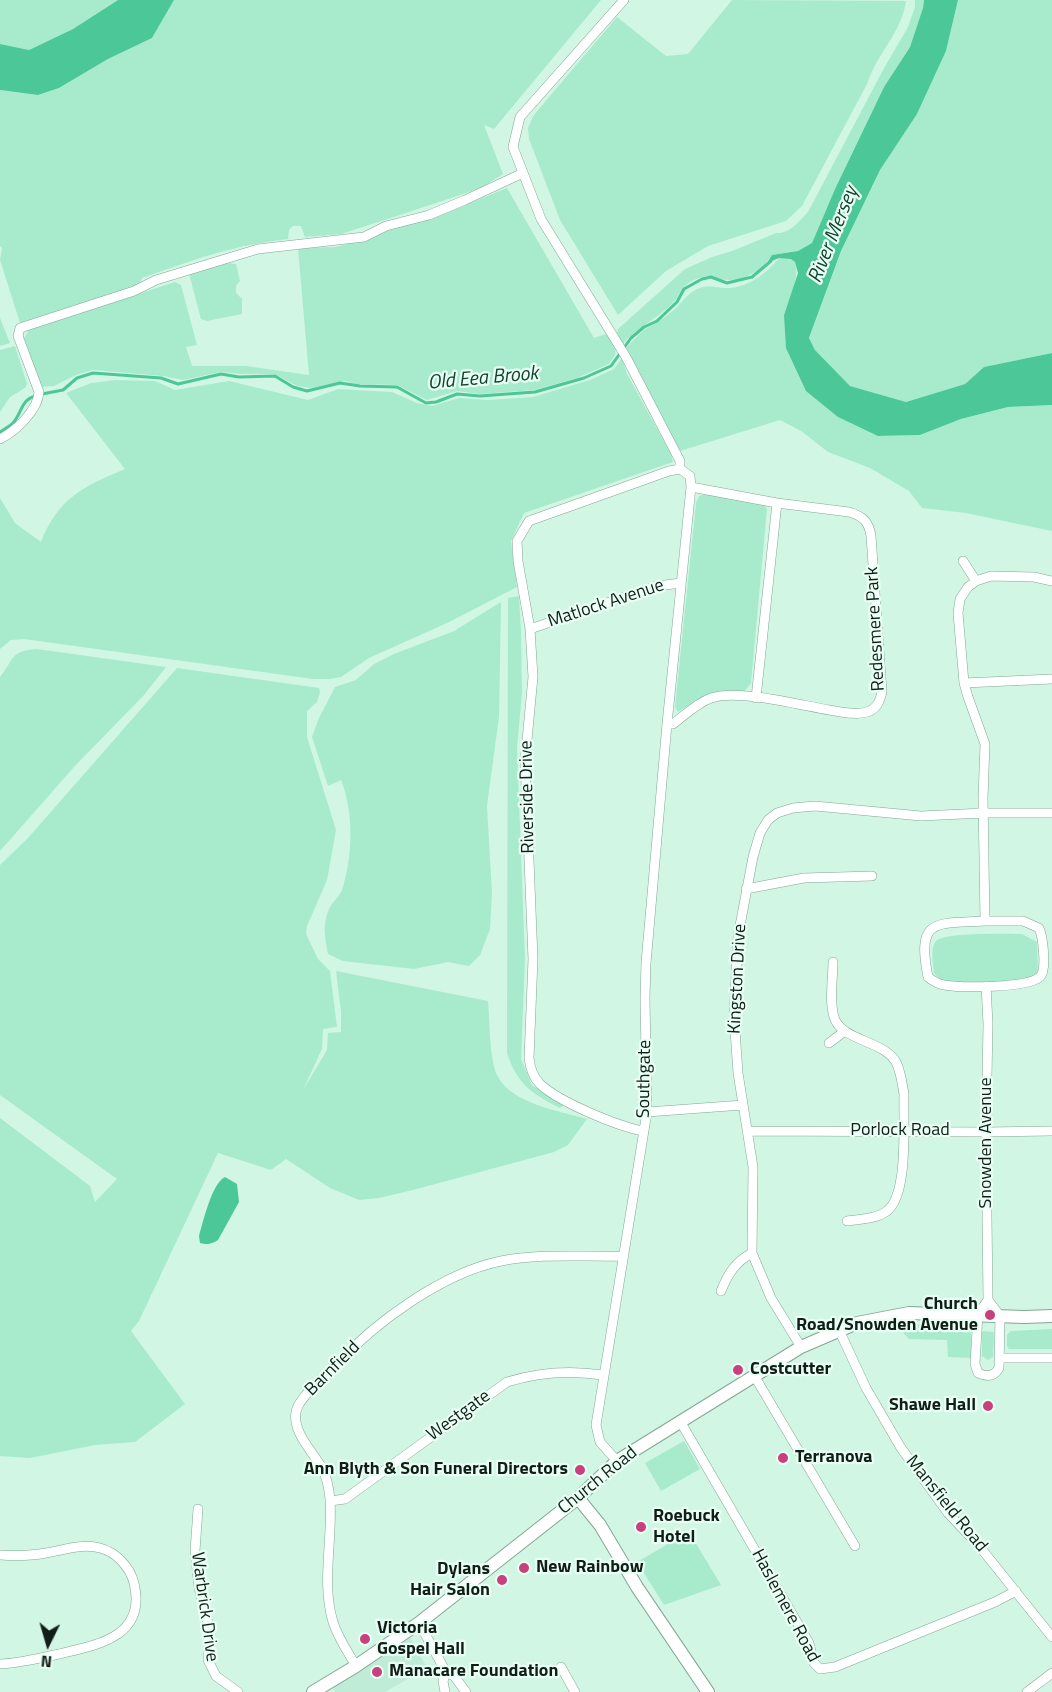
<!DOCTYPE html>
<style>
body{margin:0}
#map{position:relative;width:1052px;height:1692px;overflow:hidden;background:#d1f6e4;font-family:"Titillium Web",sans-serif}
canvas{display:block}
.north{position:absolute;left:18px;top:1614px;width:60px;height:60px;-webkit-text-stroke:4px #e9fff4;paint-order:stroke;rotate:185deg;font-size:16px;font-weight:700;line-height:24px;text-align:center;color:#111e18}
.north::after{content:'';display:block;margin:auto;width:21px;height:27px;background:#111e18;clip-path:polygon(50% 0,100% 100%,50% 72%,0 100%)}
</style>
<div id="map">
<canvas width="1052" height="1692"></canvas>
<div class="north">N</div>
</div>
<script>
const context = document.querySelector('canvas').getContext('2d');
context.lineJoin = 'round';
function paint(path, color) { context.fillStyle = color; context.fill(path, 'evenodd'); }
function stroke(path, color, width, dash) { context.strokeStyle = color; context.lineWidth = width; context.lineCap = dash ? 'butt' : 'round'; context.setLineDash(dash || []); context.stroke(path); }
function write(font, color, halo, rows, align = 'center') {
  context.font = font + ' "Titillium Web",sans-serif'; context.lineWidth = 4.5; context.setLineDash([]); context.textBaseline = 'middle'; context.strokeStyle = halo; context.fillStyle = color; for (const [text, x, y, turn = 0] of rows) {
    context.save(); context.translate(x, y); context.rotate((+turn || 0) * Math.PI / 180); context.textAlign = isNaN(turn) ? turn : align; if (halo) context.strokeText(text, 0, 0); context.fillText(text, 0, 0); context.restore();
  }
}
const built = new Path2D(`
 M410,1637L427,1668L385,1692H335L333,1688Z`);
const green = new Path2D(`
 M0,0H118L73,29L29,50L0,44Z
 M174,0H601L494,129L484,125L503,174L481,188L400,215L341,234L305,237L301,226H293L289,230L288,239C234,245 193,260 142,278L139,285L20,323L0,260L2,248L0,246V90L38,95L59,88L108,59L152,38Z
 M732,0L906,1C901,34 877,53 867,84L802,206L786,221L708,246L666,271L618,315L560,220L529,139L528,128L533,116L617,17L666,56L688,54Z
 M915,0H924L923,8L910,47L884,87L835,189L812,243L798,251L772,255C763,269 746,280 730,280C713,280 714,271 694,280C682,285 681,294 673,303C657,319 637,327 623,344L616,335L618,329L685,269L712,257L732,251L776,233C790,234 799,221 808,212L883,70L908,27L915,7Z
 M958,0H1052V353L984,367L965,384L906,402L850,386L815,350L809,339L841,251L880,170L917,114L946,51Z
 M507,188L594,338L606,334L616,346L615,355L609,364L577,378L535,390L480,394L457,391L427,400L397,385L356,384L345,381L311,388L297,386L275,374H240L221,372L183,380L163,376L93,370L76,375L54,386L40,387L23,340L29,330L175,282L181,285L197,345L186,347L192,366H246L309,375L298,248L335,247L365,240L392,229L453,210Z
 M779,258C784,258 790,257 793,260C803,270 788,303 784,315L878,436L920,435L961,419L1008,407L1052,405V531L966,513L922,508L909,491L870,468L828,452L801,431L780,420L680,451L626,348C632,342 637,336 643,331C654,323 667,317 677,307C684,300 687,294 697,289C709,284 713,287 724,288C747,289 766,274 779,258Z
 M226,263L236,264L240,281L236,286V293L242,299V314L207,321L201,319L189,274Z
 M0,318L10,343L0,346Z
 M15,346L27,384L25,388L10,397L0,412V350Z
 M622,358L627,374L671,454L673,462L524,513L511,541L517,587L447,623L369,658L341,677L330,679H313L24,639L11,640L0,649V498L15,523L41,542C58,498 84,486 125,469L66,393L91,383L115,380L155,381L175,390L229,381L308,400L338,389L392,392L417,403L432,406L459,398L488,400L533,397L590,380L614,369Z
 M707,493L764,504L767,509L751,683L744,692C713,693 704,695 678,712L675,707L696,503L699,496Z
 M519,596L521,631L522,693L517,748L525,959L521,1059L532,1085L564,1105L560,1108C532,1094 517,1084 507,1053L508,598Z
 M501,602L499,717L487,806L492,893L490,929L480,955L469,966L448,962L414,969L343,961L328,954C325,938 322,925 329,909C332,902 339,897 342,890C353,856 354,813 341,780L328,786L312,737L318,720L335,687L356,680L374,664L394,654L454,631Z
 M37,649L166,667L144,695L74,767L0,851V677C15,658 10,651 37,649Z
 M177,668L319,688L320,692L317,702L307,711V737L336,830L327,880L307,926L306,934L318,959L330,971L337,1027L323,1029L322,1049L303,1090L327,1050L328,1033L341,1032V1011L336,971L488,1001C490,1022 489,1057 497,1075C511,1104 560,1111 587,1119L568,1145L554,1152L413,1190L379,1198L359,1200L330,1188L286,1159L271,1170L218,1153L139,1321L131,1331L185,1404L135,1442L95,1445L30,1458L0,1456V1118L90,1186L95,1202L117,1179L0,1095V865L28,838Z
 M1022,934L1037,942L1038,977L1026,982L944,983L934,973C933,964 930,948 936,941C945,932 1007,934 1022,934Z
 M915,1324L968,1328L971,1334V1358L948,1357L947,1340L909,1339L897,1326Z
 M1052,1329V1349H1009L1007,1346V1335L1011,1331Z
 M982,1331L994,1332L993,1357L988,1360L982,1356Z
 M684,1441L700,1469L661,1491L645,1463Z
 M689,1532L721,1585L664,1605L637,1562Z`);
const water = new Path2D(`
 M118,0H174L152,38L108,59L59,88L38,95L0,90V44L29,50L73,29Z
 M924,0H958L946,51L917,114L880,170L841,251L809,338L815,350L850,386L906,402L965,384L984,367L1052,353V405L1008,407L961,419L920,435L878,436L838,417L806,391L786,348L784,315L798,273L795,262L791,259L779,258L767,263L772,255L798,251L812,243L835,189L884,87L910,47L923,8Z
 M225,1177L237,1184L239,1202L218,1240C212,1244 207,1245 200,1243L199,1236C203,1222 212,1183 225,1177Z`);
const stream = new Path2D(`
 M42,394L63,390L77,378L93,373L161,378L178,384L221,374L239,377L275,376L293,387L307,391L340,383L360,386L397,387L426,403L436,402L457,394L480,396L535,392L584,378L611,366L631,338L644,327L657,321L677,302L684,289L702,279L711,277L727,283L752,277L771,261
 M0,432C4,429 10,426 13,423C22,413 21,399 36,396`);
const street = new Path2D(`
 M624,0L520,117L513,147L541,219L626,357L680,461V469
 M0,439C16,431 38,410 39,392L18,336L20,328L134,291L156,280L258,249L364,237L386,226L429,215L465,200L523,173
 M963,561L976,581
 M530,629L657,586L681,583
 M964,683L1052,679
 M756,698L777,503
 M667,724H673C685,715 697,703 711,698C739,689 800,705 829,710C842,712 858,716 870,711C878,707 880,700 882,692L871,536C869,522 863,516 849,512L777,503L691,487
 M746,889L804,878L872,876
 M985,921L983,798L985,744L968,697L964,683L958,613L960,599L968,587L976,581L991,576L1034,577L1052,581
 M985,921H1023L1039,928C1043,937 1047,970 1040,977C1027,988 962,988 944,985C937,984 933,981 928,977C916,917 936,924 985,921Z
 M833,962C833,979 829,1001 834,1017C841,1041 883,1040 896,1062C901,1072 902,1083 904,1094C903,1121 909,1194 887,1211C876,1219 861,1219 847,1221
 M986,986L988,1024L986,1132L988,1300L978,1314L975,1364L978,1373C987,1377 994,1377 999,1368L1000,1316L988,1300
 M829,1043L845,1031
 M647,1112L743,1105
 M643,1131C617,1126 559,1102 540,1084C533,1077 530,1067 529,1058L533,959L525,761L533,677L530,629L518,561L517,541L529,521L669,471L680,469
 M748,1131L986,1132L1052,1131
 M721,1291C728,1274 735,1262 752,1253
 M839,1330L866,1388L901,1448L948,1513L980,1547L1052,1637
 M801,1347L771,1298L752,1253L753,1167L738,1073L734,1016L738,936L753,857L760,833L768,820L777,813L793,808L815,806L921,816L984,813H1052
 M1000,1358H1052
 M755,1377L855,1546
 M680,1421L809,1643L814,1663L820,1669L835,1667L995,1602L1016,1591
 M617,1461L600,1442L596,1425L647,1112L645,998L646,963L667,724L691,487L690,476L680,469
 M330,1501L345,1499L507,1382C539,1372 570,1370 603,1375
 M198,1509L195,1551L199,1588L208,1623V1660L216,1676L238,1692
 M0,1555C16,1556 30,1556 46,1553C63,1550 83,1543 100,1548C116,1552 130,1567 134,1583C147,1637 97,1645 59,1654C39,1658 20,1663 0,1664
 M419,1623L446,1672L454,1676L466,1692
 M356,1666C348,1652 338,1638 333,1622C321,1582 333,1540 330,1499C329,1488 327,1478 322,1468C313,1452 292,1432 296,1412C298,1398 324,1377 334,1367C374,1323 442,1273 501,1261C540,1253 583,1257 624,1256
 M561,1667L575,1692
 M445,1692L443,1681L446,1672
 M1027,1692L1052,1673`);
const secondary = new Path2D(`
 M578,1498L600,1525L637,1587L708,1692
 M313,1692L356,1666L419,1623L578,1498L617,1461L801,1347L857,1323L909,1313L1024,1317L1052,1316`);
const markers = [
 [990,1315,6,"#c8407e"],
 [738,1370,6,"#c8407e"],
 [988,1406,6,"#c8407e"],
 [783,1458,6,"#c8407e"],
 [580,1470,6,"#c8407e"],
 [641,1527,6,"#c8407e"],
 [524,1568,6,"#c8407e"],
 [502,1580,6,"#c8407e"],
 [365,1639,6,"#c8407e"],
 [377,1672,6,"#c8407e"]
];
const streetNames = [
 ["Matlock Avenue",606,604,-18],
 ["Redesmere Park",876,629,-93],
 ["Riverside Drive",528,797,-91],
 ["Kingston Drive",738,979,-87],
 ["Southgate",645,1079,-89],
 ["Porlock Road",900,1131],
 ["Snowden Avenue",987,1143,-90],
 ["Barnfield",333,1369,-45],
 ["Westgate",459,1416,-36],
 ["Church Road",598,1481,-39],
 ["Mansfield Road",946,1504,51],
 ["Haslemere Road",785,1606,62],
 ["Warbrick Drive",204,1607,82]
];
const poiNames = [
 ["Church",978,1305,"right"],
 ["Road/Snowden Avenue",978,1326,"right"],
 ["Costcutter",750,1370],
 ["Shawe Hall",976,1406,"right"],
 ["Terranova",795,1458],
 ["Ann Blyth & Son Funeral Directors",568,1470,"right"],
 ["Roebuck",653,1517],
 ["Hotel",653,1538],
 ["New Rainbow",536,1568],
 ["Dylans",490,1570,"right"],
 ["Hair Salon",490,1591,"right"],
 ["Victoria",377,1629],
 ["Gospel Hall",377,1650],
 ["Manacare Foundation",389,1672]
];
const waterNames = [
 ["River Mersey",834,235,-68],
 ["Old Eea Brook",483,379,-5]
];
paint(built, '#bfecd6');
paint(green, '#a8ebcc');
paint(water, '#4cc797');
stroke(stream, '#4cc797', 3);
stroke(street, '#84a696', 10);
stroke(secondary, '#84a696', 14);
stroke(street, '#fff', 9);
stroke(secondary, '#fff', 12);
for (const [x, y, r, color] of markers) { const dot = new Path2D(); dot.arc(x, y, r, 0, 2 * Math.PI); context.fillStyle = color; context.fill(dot); stroke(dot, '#e9fff4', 2); }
write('18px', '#111e18', '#e9fff4', streetNames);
write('bold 18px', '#111e18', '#e9fff4', poiNames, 'left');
write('italic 20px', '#104431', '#e9fff4', waterNames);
</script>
